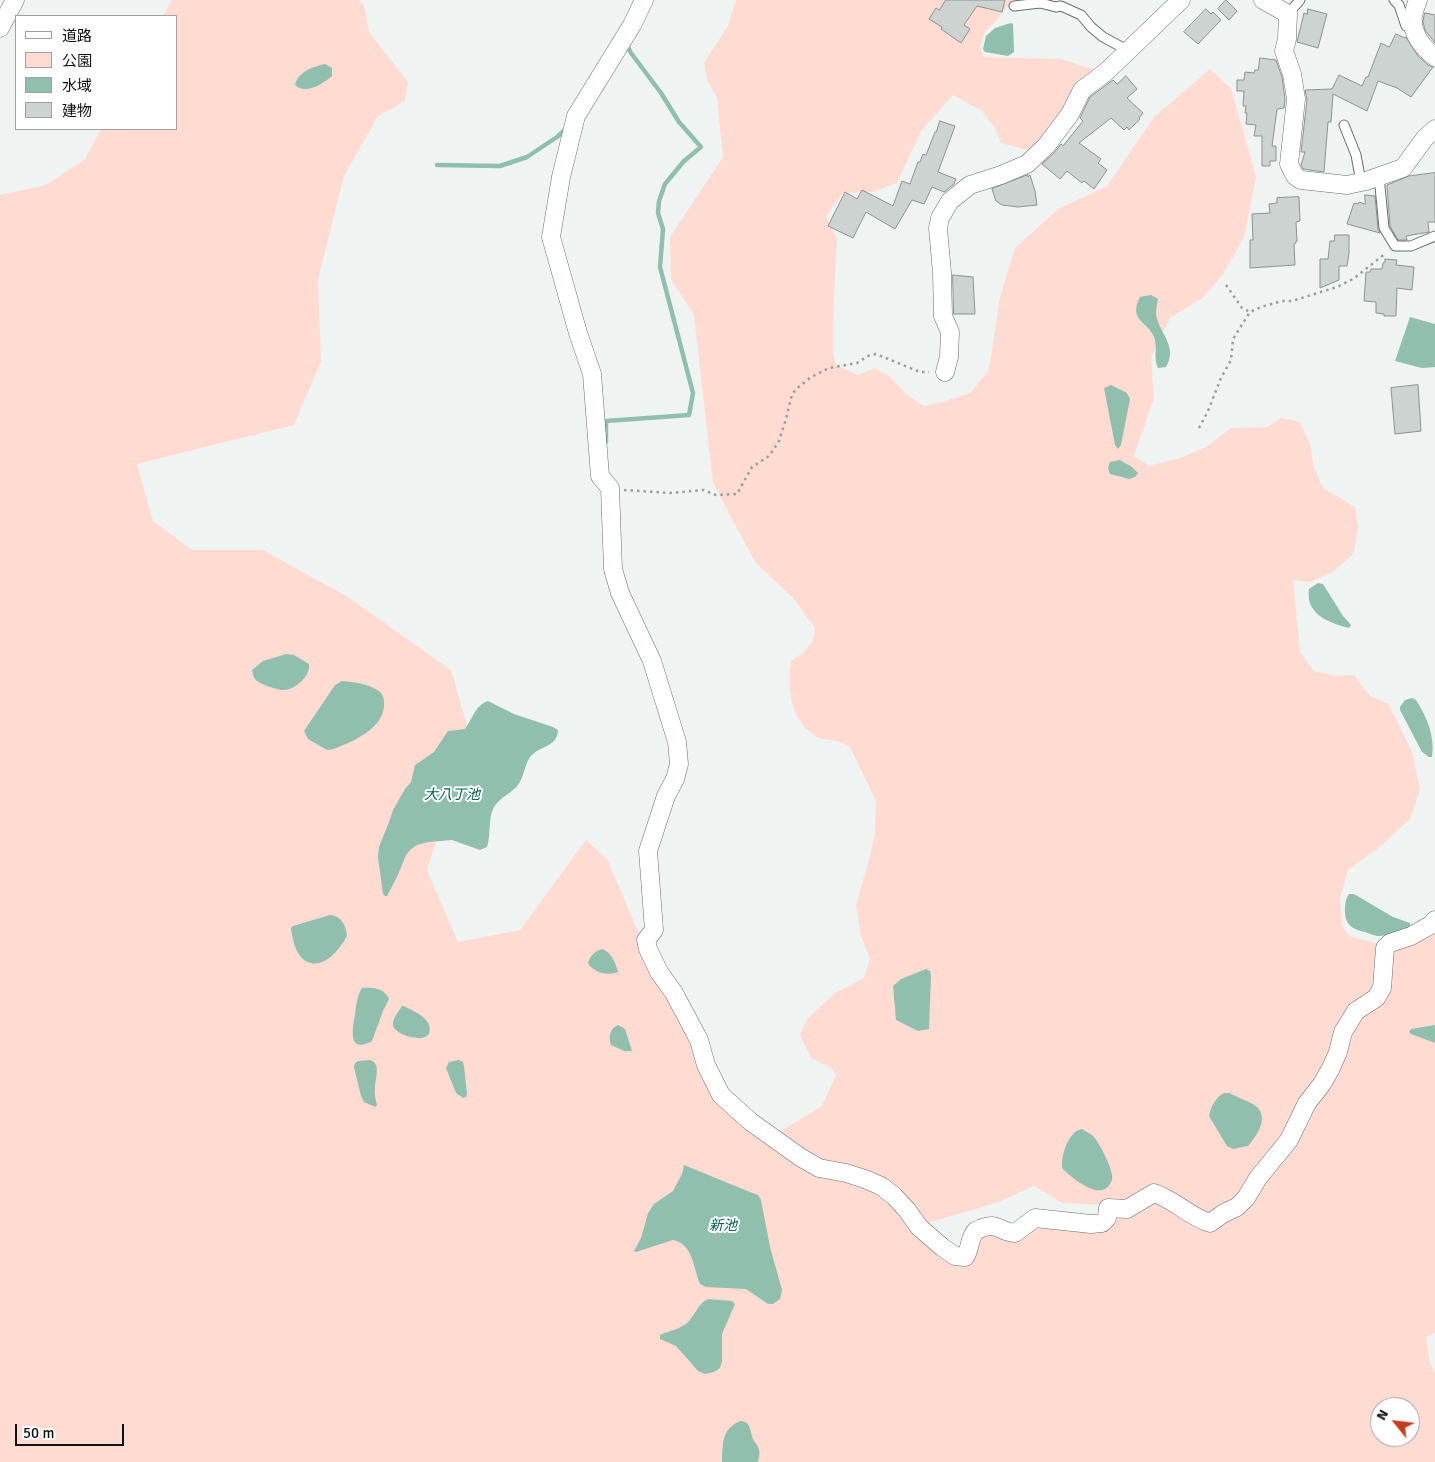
<!DOCTYPE html>
<meta charset="utf-8">
<style>
body{margin:0}
#map{position:relative;width:1435px;height:1462px;overflow:hidden;background:#eff4f2;font-family:Signika,"Noto Sans JP",sans-serif}
canvas{display:block}
.legend{position:absolute;left:15px;top:15px;width:162px;height:115px;box-sizing:border-box;background:#fff;border:1px solid #9fa0a0;margin:0;padding:6px 9px;list-style:none;font-size:15px;color:#101211}
.legend li{display:flex;align-items:center;gap:10px;height:25px}
.legend b{width:25px;border:1px solid #9fa0a0}
.north{position:absolute;left:1370px;top:1397px;width:50px;height:50px;box-sizing:border-box;background:#fff;border:1px solid #9fa0a0;border-radius:50%;rotate:299deg;font-size:14px;font-weight:700;line-height:20px;text-align:center;color:#101211}
.north::after{content:'';display:block;margin:auto;width:18px;height:22px;background:#c73e1a;clip-path:polygon(50% 0,100% 100%,50% 72%,0 100%)}
.scale{position:absolute;left:15px;top:1424px;width:109px;height:22px;box-sizing:border-box;border:2px solid #101211;border-top:0;padding-left:6px;font-size:15px;line-height:18px;white-space:nowrap;color:#101211;-webkit-text-stroke:4px #fff;paint-order:stroke}
</style>
<div id="map">
<canvas width="1435" height="1462"></canvas>
<ul class="legend">
<li><b style="height:6px;background:#fff"></b>道路</li>
<li><b style="height:14px;background:#ffdbd2"></b>公園</li>
<li><b style="height:14px;background:#90bfae"></b>水域</li>
<li><b style="height:14px;background:#cdd3d1"></b>建物</li>
</ul>
<div class="north">N</div>
<div class="scale">50 m</div>
</div>
<script>
const context = document.querySelector('canvas').getContext('2d');
context.lineJoin = 'round';
function paint(path, color) { context.fillStyle = color; context.fill(path, 'evenodd'); }
function stroke(path, color, width, dash) { context.strokeStyle = color; context.lineWidth = width; context.lineCap = dash ? 'butt' : 'round'; context.setLineDash(dash || []); context.stroke(path); }
function write(font, color, halo, rows, align = 'center') {
  context.font = font + ' Signika,"Noto Sans JP",sans-serif'; context.lineWidth = 4; context.setLineDash([]); context.textBaseline = 'middle'; context.strokeStyle = halo; context.fillStyle = color; for (const [text, x, y, turn = 0] of rows) {
    context.save(); context.translate(x, y); context.rotate((+turn || 0) * Math.PI / 180); context.textAlign = isNaN(turn) ? turn : align; if (halo) context.strokeText(text, 0, 0); context.fillText(text, 0, 0); context.restore();
  }
}
const green = new Path2D(`
 M172,0H359L364,5L369,32L408,82L404,102L378,116L344,176L318,280L321,361L294,425L137,464L153,521L192,550H263L348,597L451,670L470,736L427,870L458,942L520,930L586,840L607,859L641,938L645,952L748,1124L881,1190L956,1260L973,1239L1036,1221L1112,1215L1156,1198L1198,1223L1241,1209L1359,1013L1393,947L1435,926V1333L1426,1337L1430,1364L1435,1373V1462H0V195L46,185L85,159L101,129H176V16H163ZM1380,1407H1410V1437H1380Z
 M736,0H1013L994,23L985,32L980,47L984,57L1060,59L1093,69L1032,151L1001,143L995,128L982,111L953,95L921,131L897,183L873,192L843,193L826,216L837,239L833,318V353L836,365L858,375L875,368L889,376L910,397L924,406L943,402L970,393L989,370L1000,297L1015,248L1058,209L1107,186L1154,117L1210,69L1231,88L1256,177L1244,237L1223,274L1203,298L1170,318L1151,357L1154,398L1134,456L1149,466L1180,458L1206,447L1231,428L1267,427L1281,418L1300,422L1310,444L1314,468L1323,488L1355,507L1358,528L1354,553L1333,572L1310,582L1293,580L1300,652L1314,671L1337,676L1354,675L1370,696L1389,704L1412,752L1420,789L1410,819L1382,845L1348,870L1340,898L1342,925L1349,936L1382,945L1377,988L1336,1048L1295,1119L1243,1195L1207,1220L1155,1190L1107,1205L1062,1203L1034,1186L996,1203L924,1224L915,1209L821,1164L779,1132L822,1106L836,1075L831,1068L811,1058L800,1035L808,1018L835,993L864,978L870,959L861,936L856,906L872,848L875,832L876,801L850,747C845,745 841,743 836,741C830,739 822,740 817,737C790,721 787,689 791,661L804,652L813,641L815,628L793,598L755,562L713,483L694,315L671,279L670,237L723,157L717,98L708,82L704,63L728,26Z`);
const water = new Path2D(`
 M1011,23L1013,24L1014,52L1008,56L985,52L983,49L986,36L995,28Z
 M325,64L332,68V76C323,84 305,95 295,85C298,72 312,67 325,64Z
 M1151,295L1158,299C1157,305 1155,313 1157,319C1163,337 1177,348 1166,367L1158,368C1153,358 1158,347 1154,337C1147,320 1128,321 1140,297Z
 M1410,317L1435,324V367L1422,368L1395,361Z
 M1111,385L1127,393L1130,399L1121,445L1118,449L1115,445L1104,388Z
 M1120,460L1132,467L1138,473L1135,477L1129,479L1110,474L1108,468L1110,462Z
 M1318,583L1323,584L1343,616L1351,625L1349,628C1329,623 1305,614 1309,589Z
 M286,654L294,655L309,664C311,676 295,690 283,690C277,690 261,684 257,681C253,678 253,674 252,670L263,661Z
 M342,681C355,682 370,684 380,692C383,695 384,699 384,703C385,724 362,737 346,744C340,746 334,750 327,750L308,739L304,731L335,685Z
 M1412,698L1416,700C1427,717 1435,736 1432,757H1429L1422,752L1400,710V707L1405,700Z
 M488,701L514,714L553,727L558,730C557,748 540,745 530,757C524,766 524,777 518,785C511,794 498,798 493,809C488,821 491,835 487,847L480,850L452,840L428,842L417,845L411,849L406,855L397,877L387,896H385L383,894L378,857L379,847L389,822L393,810L405,789L411,782L415,765L434,752L448,731L465,729C472,720 476,704 488,701Z
 M1349,894H1354L1393,917L1410,923V927C1400,932 1391,935 1380,936C1374,936 1371,934 1365,932C1354,930 1345,925 1345,912C1345,905 1345,900 1349,894Z
 M330,915C342,916 346,926 347,936C327,973 296,975 291,928L293,926Z
 M602,949C611,952 616,963 618,972C607,976 594,973 588,963C590,956 595,951 602,949Z
 M926,969L930,971L931,975L929,1029L918,1031L896,1020L893,986L901,979Z
 M362,988C372,987 385,988 389,999L383,1011L372,1041C348,1054 352,1030 355,1015C356,1006 357,996 362,988Z
 M402,1006H404C415,1012 434,1019 429,1034C427,1036 425,1037 422,1038C414,1039 395,1034 393,1025C392,1019 399,1011 402,1006Z
 M618,1025L625,1029L632,1051H624L611,1045C608,1037 610,1028 618,1025Z
 M1435,1025V1043L1411,1034L1409,1032L1411,1029Z
 M369,1060C382,1062 375,1079 375,1088C374,1094 376,1100 377,1105L375,1107L364,1102L361,1096L354,1067L355,1063L358,1061Z
 M459,1060L463,1062L464,1066L467,1094L466,1097L463,1098L456,1093L446,1068L449,1062Z
 M1224,1093H1229C1235,1096 1253,1103 1257,1107C1269,1119 1256,1137 1248,1146L1233,1149L1227,1146L1209,1116C1211,1107 1215,1098 1224,1093Z
 M1082,1129C1085,1131 1089,1133 1092,1135C1099,1141 1115,1173 1112,1180C1103,1205 1072,1178 1062,1168C1061,1157 1066,1140 1075,1132C1077,1130 1080,1130 1082,1129Z
 M684,1165L750,1192L758,1195L761,1200L770,1247L782,1290L780,1299L773,1304H768L746,1289L706,1287L700,1284C693,1267 693,1244 673,1240L636,1252L634,1251L641,1238L648,1213L654,1204L673,1191L682,1174Z
 M708,1299L732,1301L735,1304L722,1334V1361L720,1368L714,1372L705,1374L698,1371L676,1346L660,1339V1335C669,1331 680,1329 687,1323C695,1316 698,1303 708,1299Z
 M740,1421C751,1421 750,1431 753,1439C755,1443 758,1445 759,1450C760,1454 759,1458 758,1462H722C723,1443 721,1430 740,1421Z`);
const stream = new Path2D(`
 M437,165L500,166L527,157L557,137L567,128
 M606,442V421L689,415L693,393L660,267L663,229L658,213L659,201L665,184L684,161L701,147L679,122L661,93L631,53L626,43`);
const building = new Path2D(`
 M946,0H1005L1002,12L977,6L964,25L970,29L961,43L941,29L942,27L929,19L936,8L939,10Z
 M1226,0L1237,11L1229,20L1218,9Z
 M1206,9L1211,14L1213,12L1221,20L1198,44L1184,32Z
 M1308,9L1327,14L1318,48L1297,42L1304,13L1307,14Z
 M1425,13L1435,15V43L1425,30L1423,22Z
 M1396,34L1405,38L1406,37L1418,56L1428,65L1433,67L1411,97L1397,88L1378,81L1367,111L1333,94L1331,122H1328L1324,172L1303,169L1301,165L1305,152H1301L1307,100L1305,90L1332,89L1339,75L1362,86L1366,77H1368L1381,43L1389,47Z
 M1260,58L1276,60L1282,77L1285,99L1284,108L1277,109L1272,146H1276V161H1270V166H1262V136H1254L1256,125L1246,124L1247,113H1245L1246,106H1243L1244,91H1237V80H1244L1245,72L1254,73L1255,70H1258Z
 M1126,76L1137,89L1127,98L1143,113L1139,118L1140,119L1129,130L1127,127L1124,130L1111,118L1079,143L1101,159L1098,163L1107,170L1094,189L1084,181L1082,183L1067,171L1060,179L1042,164L1053,154L1061,144L1063,146L1083,121L1080,118L1090,97L1113,80L1117,84Z
 M940,121L955,126L938,172L956,179L954,184L944,192L932,187L924,204L912,200L895,229L866,212L853,238L828,226L845,192L857,199L862,190L893,206L902,181L910,184L918,162H920L923,154L926,155L935,132H936Z
 M1435,173V222H1428L1429,232L1406,236L1407,240H1398L1390,226L1387,185L1409,176Z
 M1028,175V177L1030,175L1035,191L1037,205L1018,207L1002,205L996,201L992,189Z
 M1365,195L1375,196L1378,229L1380,233L1347,224L1354,203L1358,204L1359,202L1365,204Z
 M1299,197L1300,221L1296,222L1297,241H1296V243L1294,244L1295,265L1250,268V240H1253L1252,214L1270,213L1269,204L1277,203V198Z
 M1335,235H1349V253L1347,266H1339V280L1320,288V259H1328L1330,241H1334Z
 M1385,259L1397,260L1396,265L1414,267L1412,290L1397,288L1396,316H1384V314L1376,313V302L1364,301L1366,272H1370L1371,269H1382L1383,263L1385,262Z
 M953,275L973,277L975,314H954Z
 M1418,385L1421,431L1395,434L1391,388Z`);
const path = new Path2D(`
 M1226,285L1242,308L1250,312
 M1199,428L1208,411L1221,378L1231,360L1233,339L1250,312L1261,307L1282,301H1292L1337,287L1353,279L1386,253
 M624,490L670,493L703,490L716,495L737,494L752,467L769,456L779,441L786,419L791,398L795,390L811,377L829,368L857,363L868,356L876,354L920,372H929`);
const service = new Path2D(`
 M1394,0L1399,5L1406,26L1411,27
 M1014,6L1040,3L1056,7L1061,6L1081,15L1091,27L1103,37L1129,51
 M1288,14L1300,0
 M1344,125L1356,155L1361,182
 M1379,176L1384,228L1395,246H1411L1435,236`);
const minor = new Path2D(`
 M644,0L632,25L576,116L561,177L551,237L578,333L592,374L600,476L610,488L613,569L620,593L652,661L677,742L679,764L675,779L666,796L648,851L654,930L646,940L648,949L659,972L674,993L699,1040L706,1065L721,1095L751,1122L800,1157L819,1168L846,1173L865,1179L881,1186L894,1196L907,1210L919,1227L942,1247L955,1256L965,1257C970,1250 969,1242 973,1235C975,1230 977,1230 982,1228C998,1222 1000,1232 1015,1233L1035,1218L1091,1224L1102,1223L1107,1218L1108,1208L1127,1209L1154,1193C1175,1200 1190,1217 1210,1223L1224,1213L1237,1207L1246,1198L1258,1178L1289,1140L1307,1103L1322,1084L1331,1068L1338,1052L1343,1032L1356,1011L1376,998L1382,988L1385,948L1390,943L1411,936L1432,924L1435,920
 M1263,0L1288,14L1287,39L1284,51L1292,74L1296,99L1289,164L1295,176L1301,180L1347,185L1366,181L1403,168L1425,138L1435,129
 M1418,0C1416,5 1414,11 1413,16C1411,33 1422,47 1435,57
 M0,28L15,0
 M945,372L949,357L950,332L943,316L942,273L938,228L940,218L950,201L970,185L1001,175L1027,164L1046,146L1070,114L1082,90L1106,72L1181,0`);
const waterNames = [
 ["大八丁池",452,795],
 ["新池",723,1226]
];
paint(green, '#ffdbd2');
paint(water, '#90bfae');
stroke(stream, '#90bfae', 4.5);
paint(building, '#cdd3d1');
stroke(building, '#8d9290', 1);
stroke(service, '#686d6b', 11);
stroke(minor, '#686d6b', 19);
stroke(path, '#9a9d9c', 2.5, [2.5, 4]);
stroke(service, '#fff', 9);
stroke(minor, '#fff', 18);
write('italic 14px', '#02604b', '#fff', waterNames);
</script>
